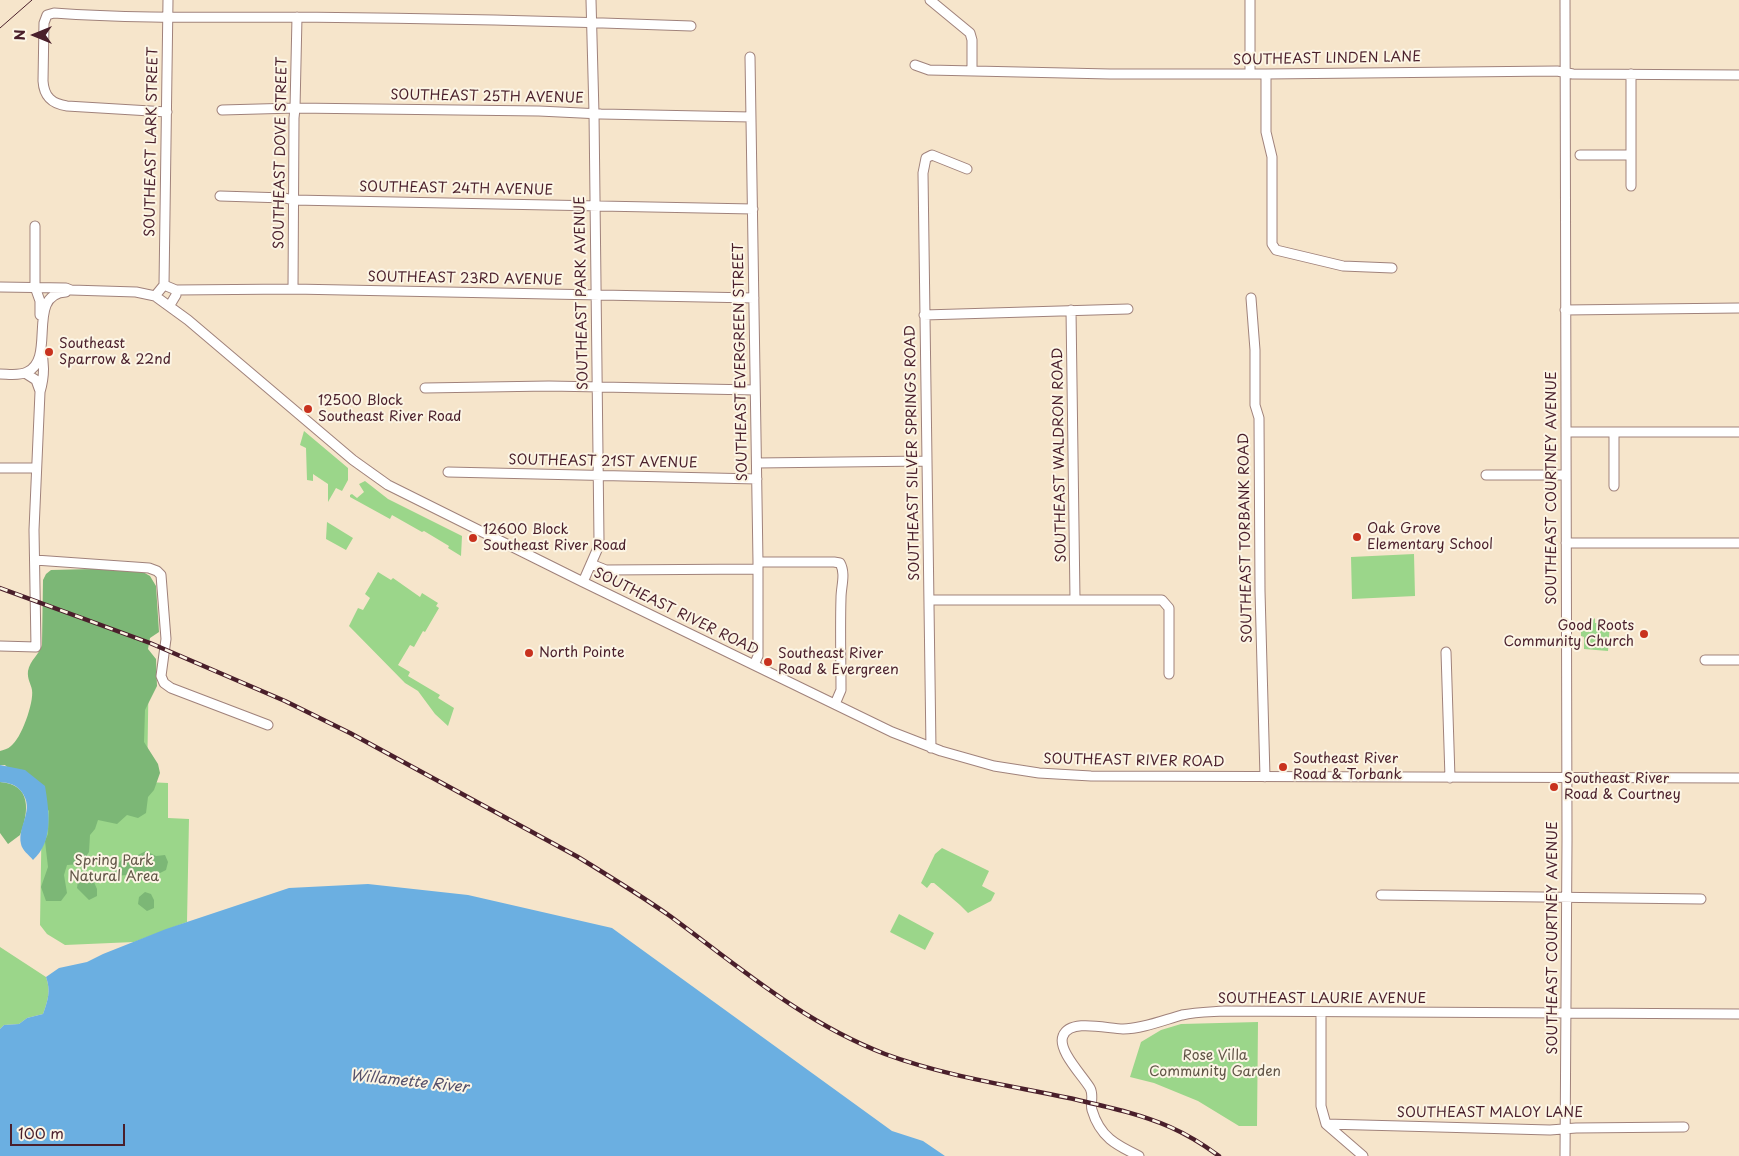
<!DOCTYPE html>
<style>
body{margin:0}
#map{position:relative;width:1739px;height:1156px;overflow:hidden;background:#f6e5cb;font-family:"Playpen Sans",sans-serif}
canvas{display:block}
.north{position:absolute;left:10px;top:10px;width:50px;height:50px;-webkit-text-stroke:4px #fcf5e5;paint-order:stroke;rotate:270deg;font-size:14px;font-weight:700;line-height:20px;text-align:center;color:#4a1f2b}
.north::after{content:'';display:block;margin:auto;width:18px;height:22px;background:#4a1f2b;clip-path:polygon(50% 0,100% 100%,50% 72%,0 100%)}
.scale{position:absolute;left:10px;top:1124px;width:115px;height:22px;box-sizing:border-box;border:2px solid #4a1f2b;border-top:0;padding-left:6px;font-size:15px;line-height:18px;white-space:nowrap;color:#4a1f2b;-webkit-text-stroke:4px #fcf5e5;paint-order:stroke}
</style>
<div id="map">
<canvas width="1739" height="1156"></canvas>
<div class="north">N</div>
<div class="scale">100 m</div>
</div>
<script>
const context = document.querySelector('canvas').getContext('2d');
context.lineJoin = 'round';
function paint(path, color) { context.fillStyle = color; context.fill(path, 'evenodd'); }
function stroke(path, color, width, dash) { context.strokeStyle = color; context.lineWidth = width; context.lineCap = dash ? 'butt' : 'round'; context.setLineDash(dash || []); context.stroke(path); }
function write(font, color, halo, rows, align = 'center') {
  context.font = font + ' "Playpen Sans",sans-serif'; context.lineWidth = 4; context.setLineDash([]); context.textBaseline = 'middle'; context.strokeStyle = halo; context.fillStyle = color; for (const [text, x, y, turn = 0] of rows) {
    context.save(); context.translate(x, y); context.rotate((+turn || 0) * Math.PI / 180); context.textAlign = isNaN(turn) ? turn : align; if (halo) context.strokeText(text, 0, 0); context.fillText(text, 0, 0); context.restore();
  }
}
const green = new Path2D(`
 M304,431L348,468V480L342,491L336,488L328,502V484L313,474V481L307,480L306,448L300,445Z
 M365,481L388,499L462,536L461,556L448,548L449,546L424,531L422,532L392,515L390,519L350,497V495L352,494L357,498L364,492L359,484Z
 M327,522L353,538L346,550L326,539Z
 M1414,554L1415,596L1352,599L1351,557Z
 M378,572L391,580L393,578L420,597L422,593L438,603L436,606L439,608L425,632L423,631L414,647L410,645L398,665L410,672L408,676L440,695L438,698L454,708L448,726L435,714L418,691L405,683L349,626L358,608L363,610L370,598L365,594Z
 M1595,618V623H1610L1608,651L1584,649V637L1581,636V622H1591Z
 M45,619L149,656L147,782L168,783V818L189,819L187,922L134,942L65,945L47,934L40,925Z
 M942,848L989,871L982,886L995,893L991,901L968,913L960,905L934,883H931L927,888L921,883L935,854Z
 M899,914L934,933L925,950L890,932Z
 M0,947L46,977C51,991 48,1000 43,1014L27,1018L19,1024L4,1025L0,1029Z
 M1258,1022L1257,1126H1239L1198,1101L1154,1083L1130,1077L1141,1042L1161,1030L1181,1024Z`);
const forest = new Path2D(`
 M136,568L150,576L156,586L159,632L150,638L148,649L156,659L157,686L145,710L144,742L158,764L160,773L154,790L148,797L146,813L138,818L127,815L117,824L98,820L95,829L90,835L89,852L81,864L67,865L64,875L67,893L61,901H46L41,887L48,867L45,841L48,834L49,811L5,765H0V751C3,750 8,749 11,746C21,739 34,703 32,690C31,684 27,679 28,671C30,660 39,655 42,645L43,580L46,574L51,570Z
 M0,782C32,784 29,812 20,835L8,844L0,833Z
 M146,851L156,856L165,855L168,862L166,870L144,881L126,875L117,876L114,869L122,859H130Z
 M82,878L93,880L97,889V896L89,900L77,888L78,880Z
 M145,892L151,894L154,900V908L147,911L138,904L139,897Z`);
const water = new Path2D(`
 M0,765L25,770L45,786C49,811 54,841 33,860C29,855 22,850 21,844C17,825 36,810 21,791C15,784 9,783 0,782Z
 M368,884L468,895L612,928L892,1131L923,1141L945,1156H0V1029L4,1025L19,1024L27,1018L43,1014C48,1000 51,991 46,977L59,968L87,962L103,954L166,929L289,888Z`);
const minor = new Path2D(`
 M930,0L970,33L972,40V70
 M1250,0V74
 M1565,0L1567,840L1565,1156
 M750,57L758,562V656L754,665
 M915,65L929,70L1110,74H1266L1557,71L1573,74L1739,75
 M1266,74V132L1272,157V244L1276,250L1343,266L1392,268
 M1631,74V186
 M222,110L295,108L539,111L601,114L751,117
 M167,112L67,106C52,104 44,97 43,81L44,23L47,15L54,13C135,19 216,17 297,17C428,18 560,21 691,26
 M1580,155H1631
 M220,196L285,198L293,200L753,209
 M35,226V287L40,301V315
 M164,285L168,0
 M0,287L66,288L71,290L136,292L155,296L188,320L353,460L388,485L583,582L892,732L941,751L994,766L1039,773L1091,776L1739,778
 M293,289L294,118L295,108L297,17
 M176,290L293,289L754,298
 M155,296L164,285L176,290V295L170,305
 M1251,298L1255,350V405L1259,418L1260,591L1265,777
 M1071,310L1075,599
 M1565,310L1739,308
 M924,315L1128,309
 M25,373L36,380L40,391
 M0,374C8,374 20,376 27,372C57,359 25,294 66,292
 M425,388L549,386L755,390
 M1566,432H1739
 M757,463L926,461
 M0,468H36
 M448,472L757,479
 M1486,475H1566
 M1614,486V432
 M1566,543H1739
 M35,560L149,568L157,571L161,575L166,639L161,676L164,683L171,688L268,725
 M758,562H834L840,563C846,574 841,586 841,598C840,629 841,659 841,690L835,704
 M591,564L606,570L758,569
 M583,582L597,550L599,540L594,113L591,0
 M930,600H1162L1169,608V674
 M0,646L36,647L34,530L40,392C44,378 45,364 41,350
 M1446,652L1450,778
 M1705,660H1739
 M931,748L923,173L926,158L932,155L967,169
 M1381,895L1701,899
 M1321,1012V1106L1326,1124
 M1326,1124L1550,1130L1576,1128L1684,1127
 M1326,1124L1363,1156
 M1139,1156C1116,1145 1100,1137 1092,1110C1090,1103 1094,1095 1090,1088C1083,1076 1057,1050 1063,1036C1070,1018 1108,1029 1123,1029C1142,1029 1164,1020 1182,1015C1196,1012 1210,1012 1224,1011L1739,1014`);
const tram = new Path2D(`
 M0,28L32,0`);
const rail = new Path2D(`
 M0,588L150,643L285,701L350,733L578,857C609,876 640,895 670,916C739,967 804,1023 885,1054C945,1076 1007,1085 1069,1098C1103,1106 1138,1113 1170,1127C1188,1135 1204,1145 1219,1156`);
const markers = [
 [49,352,5,"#c8321e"],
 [308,409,5,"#c8321e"],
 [1357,537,5,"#c8321e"],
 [473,538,5,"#c8321e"],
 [1644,634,5,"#c8321e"],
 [529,653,5,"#c8321e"],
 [768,662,5,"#c8321e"],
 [1283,767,5,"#c8321e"],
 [1554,787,5,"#c8321e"]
];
const streetNames = [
 ["SOUTHEAST LINDEN LANE",1327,59,-1],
 ["SOUTHEAST 25TH AVENUE",487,97,1],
 ["SOUTHEAST LARK STREET",152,142,-89],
 ["SOUTHEAST DOVE STREET",281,153,-89],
 ["SOUTHEAST 24TH AVENUE",456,189,1],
 ["SOUTHEAST 23RD AVENUE",465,279,1],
 ["SOUTHEAST PARK AVENUE",582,293,-91],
 ["SOUTHEAST EVERGREEN STREET",741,362,-91],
 ["SOUTHEAST SILVER SPRINGS ROAD",913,453,-91],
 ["SOUTHEAST WALDRON ROAD",1060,455,-91],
 ["SOUTHEAST 21ST AVENUE",603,462,1],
 ["SOUTHEAST COURTNEY AVENUE",1552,488,-90],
 ["SOUTHEAST TORBANK ROAD",1246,538,-91],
 ["SOUTHEAST RIVER ROAD",676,612,26],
 ["SOUTHEAST RIVER ROAD",1134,761,1],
 ["SOUTHEAST COURTNEY AVENUE",1553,938,-90],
 ["SOUTHEAST LAURIE AVENUE",1322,999],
 ["SOUTHEAST MALOY LANE",1490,1113]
];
const poiNames = [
 ["Southeast",59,344],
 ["Sparrow & 22nd",59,360],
 ["12500 Block",318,401],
 ["Southeast River Road",318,417],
 ["Oak Grove",1367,529],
 ["Elementary School",1367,545],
 ["12600 Block",483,530],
 ["Southeast River Road",483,546],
 ["Good Roots",1634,626,"right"],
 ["Community Church",1634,642,"right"],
 ["North Pointe",539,653],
 ["Southeast River",778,654],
 ["Road & Evergreen",778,670],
 ["Southeast River",1293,759],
 ["Road & Torbank",1293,775],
 ["Southeast River",1564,779],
 ["Road & Courtney",1564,795]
];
const parkNames = [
 ["Spring Park",114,861],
 ["Natural Area",114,877],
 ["Rose Villa",1215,1056],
 ["Community Garden",1215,1072]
];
const waterNames = [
 ["Willamette River",409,1082,6]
];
paint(green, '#9bd68a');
paint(forest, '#7cb776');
paint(water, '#6bafe1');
stroke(minor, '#a0827b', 11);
stroke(minor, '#fff', 9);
stroke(tram, '#4a1f2b', 1);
stroke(rail, '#4a1f2b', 4.5);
stroke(rail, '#fcf5e5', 2.5, [8]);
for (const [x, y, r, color] of markers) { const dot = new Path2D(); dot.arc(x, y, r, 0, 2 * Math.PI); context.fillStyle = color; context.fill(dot); stroke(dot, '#fcf5e5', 2); }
write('14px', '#4a1f2b', '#fcf5e5', streetNames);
write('14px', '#4a1f2b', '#fcf5e5', poiNames, 'left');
write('14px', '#625648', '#fcf5e5', parkNames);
write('italic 15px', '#56516b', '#fcf5e5', waterNames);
</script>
